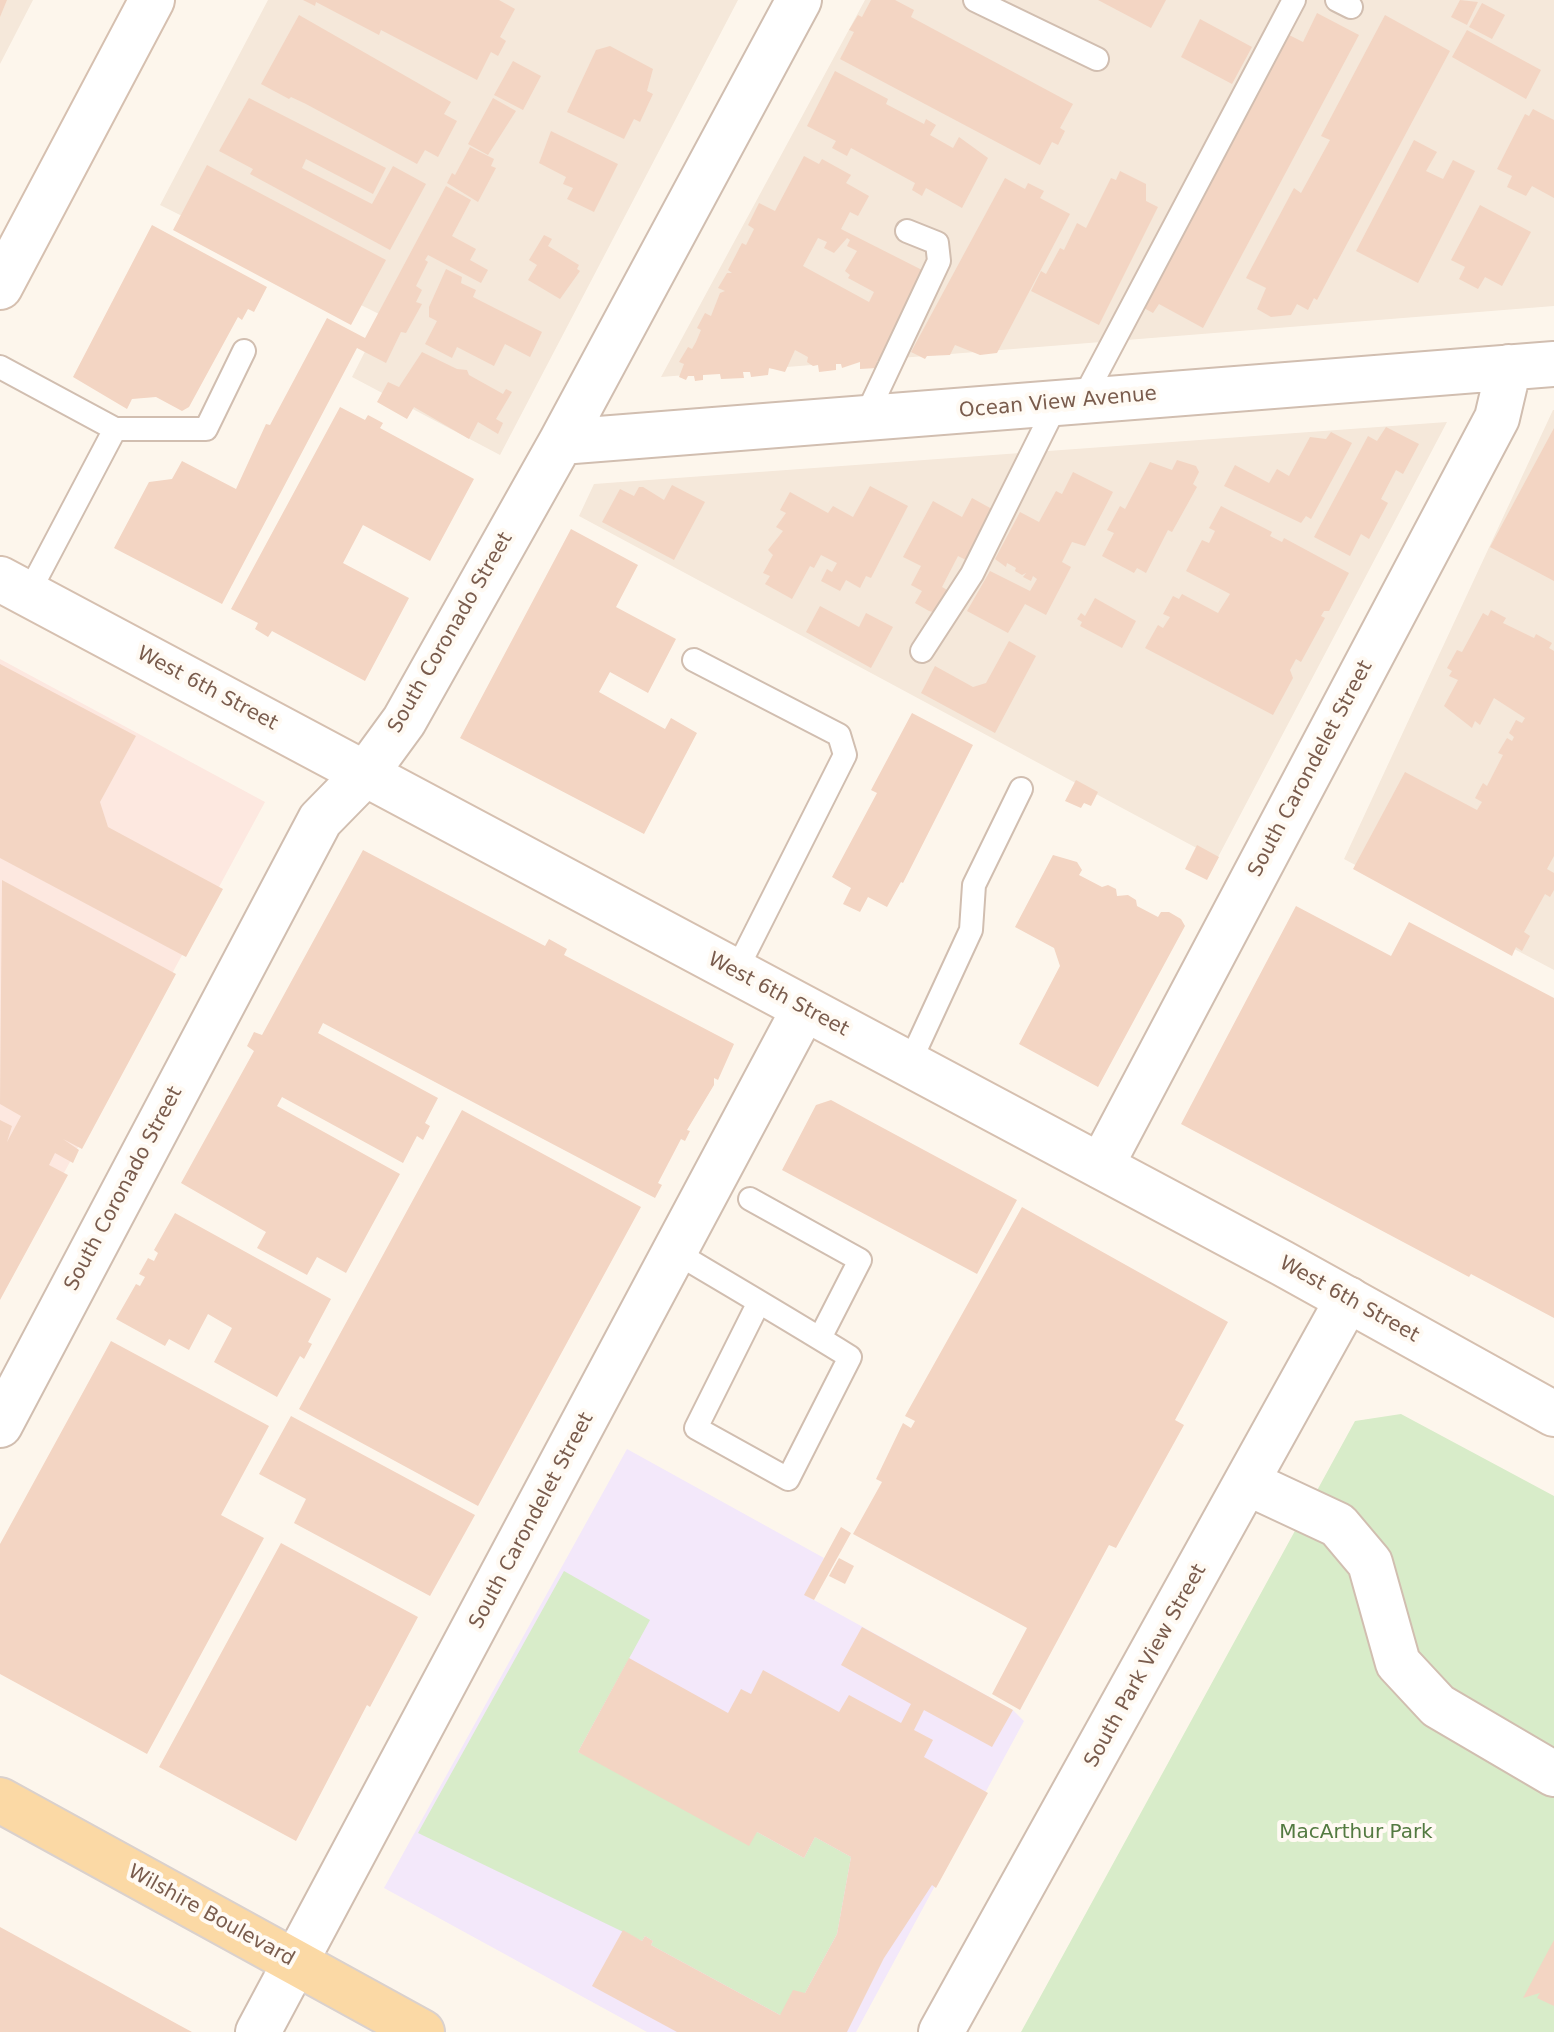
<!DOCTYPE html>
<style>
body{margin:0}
canvas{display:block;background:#fdf6ec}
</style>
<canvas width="1554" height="2032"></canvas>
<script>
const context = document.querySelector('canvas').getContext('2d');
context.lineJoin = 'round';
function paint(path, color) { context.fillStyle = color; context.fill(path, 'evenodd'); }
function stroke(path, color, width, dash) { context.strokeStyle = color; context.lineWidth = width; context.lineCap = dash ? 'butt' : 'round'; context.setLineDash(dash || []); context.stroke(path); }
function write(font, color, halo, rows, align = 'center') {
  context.font = font + ' "DejaVu Sans",sans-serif'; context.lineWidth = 8; context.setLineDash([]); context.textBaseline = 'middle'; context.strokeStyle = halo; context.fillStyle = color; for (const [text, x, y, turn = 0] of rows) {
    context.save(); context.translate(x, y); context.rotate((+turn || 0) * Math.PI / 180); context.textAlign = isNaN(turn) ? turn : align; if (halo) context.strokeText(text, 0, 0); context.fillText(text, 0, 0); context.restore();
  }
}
const residential = new Path2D(`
 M0,0H33L0,64Z
 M268,0H738L500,455L352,377L383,316L160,205Z
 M865,0H1554V306L661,377Z
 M1553,410H1554V970L1344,859Z
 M1447,422L1217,859L579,516L594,484Z`);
const commercial = new Path2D(`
 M0,659L265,802L0,1291Z`);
const education = new Path2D(`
 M627,1449L824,1558L805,1595L1013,1710L1024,1721L856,2032H647L384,1888Z`);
const green = new Path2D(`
 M1401,1414L1554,1496V2032H1021L1355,1421Z
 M564,1571L650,1620L578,1752L757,1832L804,1858L815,1837L851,1857L837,1934L805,1993L780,2015L651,1945L653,1941L645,1936L642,1941L418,1833Z`);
const building = new Path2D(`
 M0,0H7L0,17Z
 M303,0H499L515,9L500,37L506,41L498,56L491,52L477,80L381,30L379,35L316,2L315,6Z
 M871,0H895L914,10L911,17L1073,104L1060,128L1065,131L1058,145L1052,142L1040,165L840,59L854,32L849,30L858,15L862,17Z
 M1098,0H1166L1151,28Z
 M1460,0L1478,2L1467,25L1451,17Z
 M1482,3L1505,15L1492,39L1469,27Z
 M1317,13L1359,35L1203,328L1159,304L1153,313L1142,307L1287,34L1303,42Z
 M299,15L451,102L444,114L457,121L438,157L425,150L417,164L306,104L291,97L289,99L261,84Z
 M1385,15L1450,51L1317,300L1314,298L1308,310L1297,304L1291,315L1271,317L1257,309L1266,288L1246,278L1294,188L1301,193L1330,140L1321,136Z
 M1200,19L1252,47L1232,84L1181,57Z
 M1467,30L1541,70L1526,99L1452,57Z
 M610,46L653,69L647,91L653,94L640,122L634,119L624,139L567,112L596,50Z
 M513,61L541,76L523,110L494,95Z
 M835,71L888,99L886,104L924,124L926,119L936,125L930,135L953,148L959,137L988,158L962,208L926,188L922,196L912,190L915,183L851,148L847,156L832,148L836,141L807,126Z
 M249,98L386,168L373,194L306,159L302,168L372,204L393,166L426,184L390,250L250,174L253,169L219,151Z
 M493,98L516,111L488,155L468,144Z
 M1533,109L1554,120V198L1532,186L1526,196L1507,187L1512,176L1497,169L1525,114L1529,116Z
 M551,131L618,164L594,212L567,199L573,188L563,184L566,177L539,163Z
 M1414,140L1437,152L1426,171L1443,179L1453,160L1475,171L1418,283L1356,251Z
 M470,147L494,159L491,166L496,168L478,202L447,183L452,173L455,175Z
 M804,156L819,164L822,159L851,175L846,183L869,196L858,216L850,212L841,229L928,273L882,361H877V368L860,369V362L842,368L841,364H836V370L819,372L818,365L813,366L807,362L808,357L795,350L785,372L769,368L768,375L751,377L750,372H743L744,378L721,379L720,374L703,375V380L695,381L694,376H688L686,380L679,377L684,364L679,362L688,347L692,349L696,342L701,330L697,328L705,313L711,316L720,293L725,291L718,288L727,273H732L728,270L742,243L746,245L754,229L748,225L759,203L775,211ZM818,238L827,242L824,248L834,253L847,238L850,240L847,246L857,251L845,271L850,275L848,278L874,292L869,302L803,266Z
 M207,165L386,260L351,325L173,230Z
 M1120,171L1146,184V201L1158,207L1099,325L1031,291L1041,271L1046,274L1060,248L1064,250L1077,223L1086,228L1111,178L1116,180Z
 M1005,178L1025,189L1028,183L1044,191L1040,198L1070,214L997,353L980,355L955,345L950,355L927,356L925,359L911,352Z
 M446,186L471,200L452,236L476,249L470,260L488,270L481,283L428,255L425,260L428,262L416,286L422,290L416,302L422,304L406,333L401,332L386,363L357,348L222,604L114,548L149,482L172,479L182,461L236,489L266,424L270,425L327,318L365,338Z
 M1480,205L1531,232L1502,286L1485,277L1478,289L1459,279L1465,267L1451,260Z
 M152,225L267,287L254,312L248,309L242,320L238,317L189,407L182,411L156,397L132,399L127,409L73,377Z
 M544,235L552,239L548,246L579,265L577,269L580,271L560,299L528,280L537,265L529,260Z
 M446,269L462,277L461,283L476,290L473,297L542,332L530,357L505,344L494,366L457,347L452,358L425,344L437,321L429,317V307Z
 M422,352L457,369L467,370L469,375L503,394L506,389L512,392L496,419L503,423L498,434L478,422L469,439L414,407L407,419L377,402L388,382L399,387Z
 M340,407L365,420L368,415L383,423L380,428L474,479L430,561L363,525L343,563L409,598L365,681L272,631L268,637L255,629L258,623L231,609Z
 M1386,427L1419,444L1403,474L1396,470L1381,499L1388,503L1369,539L1361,534L1350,556L1314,537L1368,436L1377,441Z
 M1554,428V581L1490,547Z
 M1331,432L1352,443L1311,519L1306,516L1301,523L1224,486L1235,465L1269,483L1277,469L1289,476L1310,437L1326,439Z
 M1177,460L1196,466L1199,472L1193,484L1197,487L1172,532L1168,530L1146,573L1137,568L1134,573L1102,556L1114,533L1107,530L1120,506L1125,509L1150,462L1172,470Z
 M1073,472L1113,492L1085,546L1072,542L1062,562L1071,567L1046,615L1025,604L1008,633L967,611L990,571L1030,591L1037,579L1033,576L1031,581L1023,577L1026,573L1022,575L1015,571L1016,568L1007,563L1006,567L995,559L1020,512L1039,522L1056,491L1062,494Z
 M672,485L705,502L674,560L602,522L620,489L634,496L639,487H643L664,500Z
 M870,486L908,506L871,578L866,576L860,588L846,580L840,591L821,581L827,569L832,572L837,563L821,555L814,568L810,566L792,599L765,584L770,576L763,573L773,555L768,550L783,531L776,527L786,513L780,510L790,492L828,513L833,506L853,517Z
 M972,498L1001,514L974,564L958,556L942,587L949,591L937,613L929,611L915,603L922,591L911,585L921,566L903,557L933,501L962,517Z
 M1221,506L1272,532L1270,536L1282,542L1284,538L1349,573L1329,611H1324L1321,616L1325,618L1301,662L1296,659L1290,670L1293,678L1273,715L1145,648L1158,625L1163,628L1170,617L1163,614L1173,596L1179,599L1182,594L1218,613L1230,594L1186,571L1202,540L1209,543L1215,531L1209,528Z
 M571,529L638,565L616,607L676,639L648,693L610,672L599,692L665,729L671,718L697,733L644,834L460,738Z
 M1095,598L1136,621L1122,648L1080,626L1082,622L1077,619L1081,613L1085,616Z
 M820,606L859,627L866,613L893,627L871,668L806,632Z
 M1491,610L1506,618L1503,623L1534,638L1536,634L1552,643L1549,648L1554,651V856L1547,869L1554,873V890L1550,897L1545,894L1524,932L1530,936L1522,951L1516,947L1512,956L1353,869L1405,772L1477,810L1482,802L1475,798L1483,783L1487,786L1503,755L1498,753L1507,738L1512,741L1514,737L1509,733L1516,720L1522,723L1525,718L1494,698L1480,725L1475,721L1472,728L1444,706L1458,680L1449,676L1452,671L1447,668L1457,650L1462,652L1483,613L1488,616Z
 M1009,641L1036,656L995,733L921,693L935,666L973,687L986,683Z
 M0,664L136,736L100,802L108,827L223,889L186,957L0,858Z
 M912,713L973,745L903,883L901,882L887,907L868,897L860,912L843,904L851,888L832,877L877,793L871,790Z
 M1076,780L1098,792L1091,806L1084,803L1081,808L1065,801Z
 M1197,845L1219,857L1207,880L1185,869Z
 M363,850L545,946L549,939L567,949L564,955L734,1044L718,1080L714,1078V1085L687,1130L690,1131L685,1141L681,1139L658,1183L662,1185L655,1198L323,1023L318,1033L438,1098L425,1123L430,1126L423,1140L417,1136L403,1163L282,1097L277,1106L400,1174L346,1273L317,1257L307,1275L257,1248L266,1232L181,1183L254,1051L247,1046L254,1032L262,1035Z
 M1053,855L1077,862L1082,870L1079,875L1102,887L1108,885L1116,889L1117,896L1128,895L1136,900L1137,906L1158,917L1161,912H1169L1181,919L1185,926L1098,1087L1019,1044L1060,966L1054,948L1015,927Z
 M2,880L176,974L82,1149L63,1139L79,1150L73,1163L55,1153L49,1165L68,1175L0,1300V1120L12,1126L7,1142L21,1116L0,1104Z
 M1296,906L1391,956L1409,922L1554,998V1318L1471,1274L1469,1277L1181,1124Z
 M831,1100L1017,1200L977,1274L782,1170L816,1105Z
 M462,1110L641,1207L478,1506L299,1409Z
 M1022,1207L1228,1322L1175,1420L1184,1425L1116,1548L1109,1545L1020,1710L992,1694L1027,1628L853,1534L882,1482L876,1479L903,1423L911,1428L915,1421L905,1416Z
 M175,1213L331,1299L308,1342L312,1344L304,1359L300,1356L277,1397L214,1362L232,1328L208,1314L189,1350L169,1339L165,1346L116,1319L136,1284L140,1286L145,1277L139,1274L148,1258L154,1261L158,1253L154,1250Z
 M111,1341L269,1426L221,1515L264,1538L147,1754L0,1674V1544Z
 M291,1416L475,1515L430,1596L294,1523L306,1499L259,1474Z
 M841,1527L851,1533L814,1600L804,1595Z
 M281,1543L418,1617L370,1707L367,1705L296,1841L159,1767Z
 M839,1558L854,1566L845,1584L829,1576Z
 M862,1627L1013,1710L992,1747L924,1710L914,1730L933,1740L924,1757L988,1793L936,1888L932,1885L884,1958L847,2032H677L592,1986L623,1930L642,1941L645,1936L653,1941L651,1945L780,2015L793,1990L805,1993L837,1934L851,1857L815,1837L804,1858L757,1832L749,1846L578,1752L629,1658L728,1713L741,1689L751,1694L763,1670L839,1712L849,1695L901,1723L911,1704L841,1665Z
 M0,1927L179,2025L192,2032H0Z
 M1554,1940V2006L1537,1998L1540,1993L1523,1998Z`);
const lane = new Path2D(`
 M975,0L1097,59
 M1337,0L1351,7
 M0,367L115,429H206L244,351
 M1082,401L1294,0
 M865,418L939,261L937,243L907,231
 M28,594L115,429
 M922,651L972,574L1057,403
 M694,660L839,735L845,755L735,973
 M909,1064L971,930L974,885L1021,789
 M750,1199L860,1260L820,1338
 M675,1252C734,1287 792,1321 850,1357L788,1479L696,1428L759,1302`);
const street = new Path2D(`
 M561,442L1554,364
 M1101,1166L1497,418L1509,367
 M0,1425L320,820L366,773L404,721L561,442L799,0
 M1248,1483L1338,1525L1370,1563L1398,1663L1438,1706L1554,1774
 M258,2032L804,1009
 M941,2032L1348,1299`);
const secondary = new Path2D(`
 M0,287L152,0
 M0,579L1282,1263L1554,1414`);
const primary = new Path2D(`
 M0,1800L422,2032`);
const streetNames = [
 ["Ocean View Avenue",1058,403,-5],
 ["South Coronado Street",451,633,-60],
 ["West 6th Street",207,689,28],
 ["South Carondelet Street",1311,769,-62],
 ["West 6th Street",778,995,28],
 ["South Coronado Street",124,1189,-62],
 ["West 6th Street",1349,1300,29],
 ["South Carondelet Street",532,1521,-62],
 ["South Park View Street",1146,1666,-61],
 ["Wilshire Boulevard",211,1916,29]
];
const parkNames = [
 ["MacArthur Park",1356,1833]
];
paint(residential, '#f5e8da');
paint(commercial, '#fde8e0');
paint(education, '#f3e8fa');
paint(green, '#d8ecc9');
paint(building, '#f3d5c3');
stroke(lane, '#d1beb0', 26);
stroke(street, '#d1beb0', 48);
stroke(secondary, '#d6c0b0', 48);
stroke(primary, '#dad1cd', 48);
stroke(lane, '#fff', 22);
stroke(street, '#fff', 44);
stroke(secondary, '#fff', 44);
stroke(primary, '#fbd9a5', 44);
write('20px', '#7a5c4d', '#fffaf3', streetNames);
write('20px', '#537a41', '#fffaf3', parkNames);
</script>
